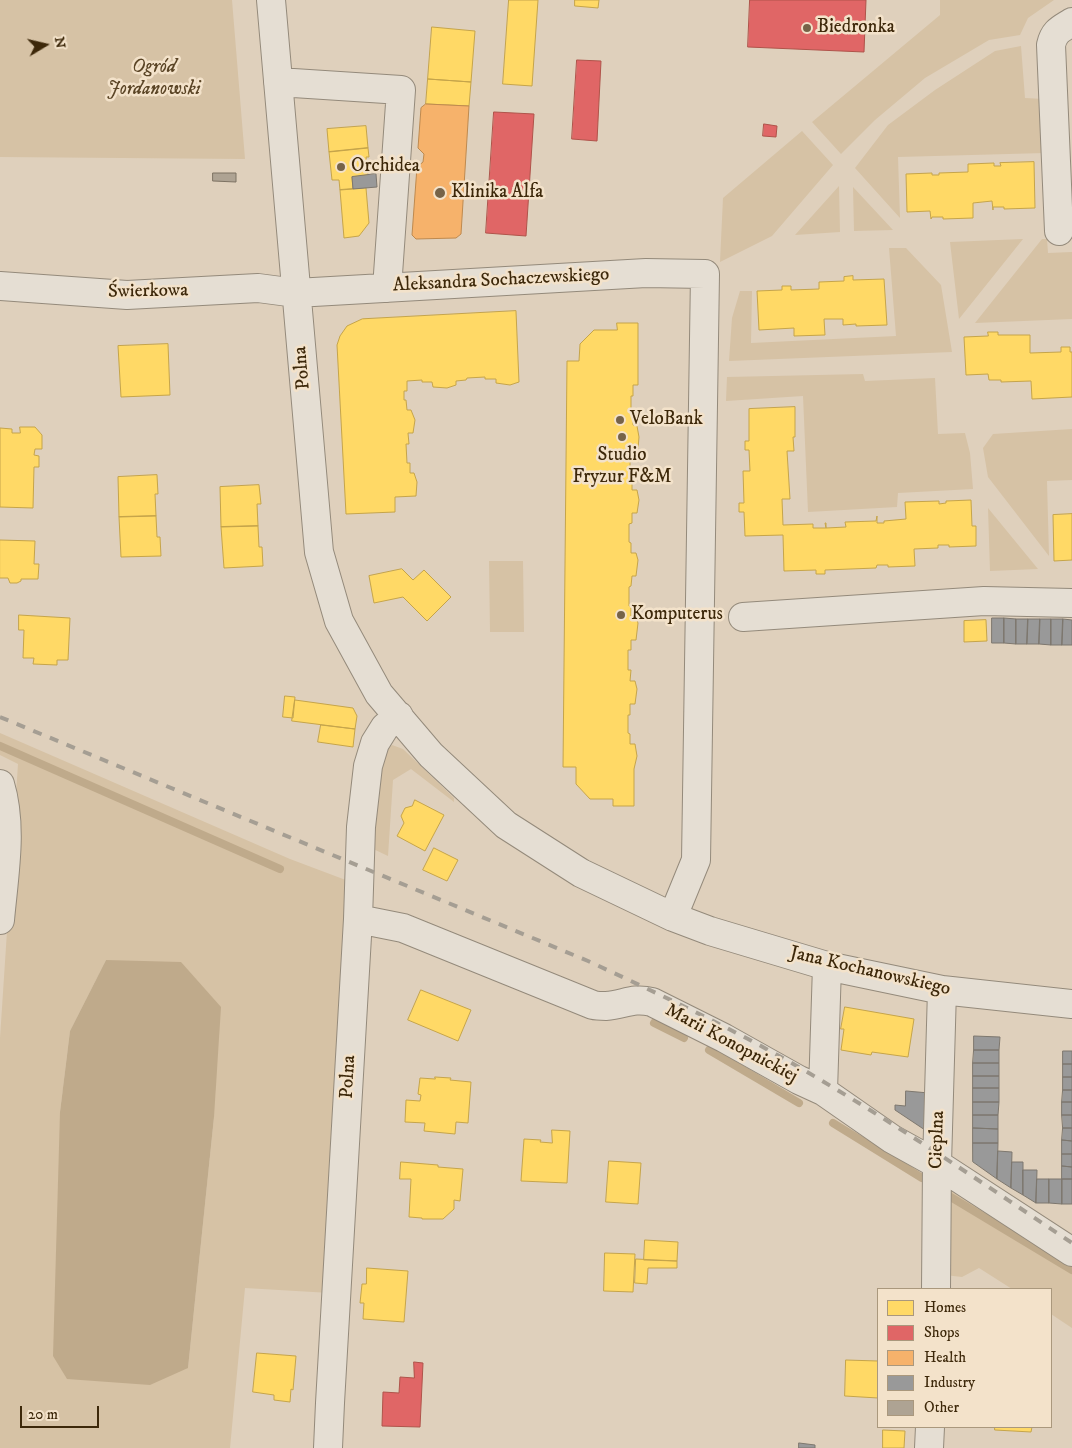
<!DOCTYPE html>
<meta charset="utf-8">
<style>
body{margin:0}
#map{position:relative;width:1072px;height:1448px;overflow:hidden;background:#dfd0bc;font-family:"IM FELL DW Pica",serif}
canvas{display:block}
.legend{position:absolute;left:877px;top:1288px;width:175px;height:140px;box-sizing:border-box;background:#f3e2ca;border:1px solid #aa987d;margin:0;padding:6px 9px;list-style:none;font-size:15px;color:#3d280a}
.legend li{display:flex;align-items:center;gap:10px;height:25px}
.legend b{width:25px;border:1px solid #aa987d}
.north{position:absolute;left:20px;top:20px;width:50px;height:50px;-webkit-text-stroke:4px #f3e2ca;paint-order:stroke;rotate:81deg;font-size:14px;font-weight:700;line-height:20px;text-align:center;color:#3d280a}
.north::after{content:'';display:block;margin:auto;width:18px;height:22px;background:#3d280a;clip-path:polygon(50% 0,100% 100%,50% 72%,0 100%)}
.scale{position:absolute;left:20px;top:1406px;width:79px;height:22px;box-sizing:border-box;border:2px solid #3d280a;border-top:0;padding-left:6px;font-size:15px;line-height:18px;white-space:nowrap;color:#3d280a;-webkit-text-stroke:4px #f3e2ca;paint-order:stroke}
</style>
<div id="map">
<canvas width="1072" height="1448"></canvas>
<ul class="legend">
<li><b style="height:14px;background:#ffd966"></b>Homes</li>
<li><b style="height:14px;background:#e06666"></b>Shops</li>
<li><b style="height:14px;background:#f6b26b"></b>Health</li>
<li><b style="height:14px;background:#999"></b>Industry</li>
<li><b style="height:14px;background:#aea393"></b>Other</li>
</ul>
<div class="north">N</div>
<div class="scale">20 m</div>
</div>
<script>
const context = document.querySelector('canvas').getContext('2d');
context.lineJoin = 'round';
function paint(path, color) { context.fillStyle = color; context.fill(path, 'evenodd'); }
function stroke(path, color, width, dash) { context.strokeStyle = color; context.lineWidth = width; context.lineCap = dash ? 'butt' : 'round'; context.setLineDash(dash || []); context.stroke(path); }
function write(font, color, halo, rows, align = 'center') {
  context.font = font + ' "IM FELL DW Pica",serif'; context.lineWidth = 5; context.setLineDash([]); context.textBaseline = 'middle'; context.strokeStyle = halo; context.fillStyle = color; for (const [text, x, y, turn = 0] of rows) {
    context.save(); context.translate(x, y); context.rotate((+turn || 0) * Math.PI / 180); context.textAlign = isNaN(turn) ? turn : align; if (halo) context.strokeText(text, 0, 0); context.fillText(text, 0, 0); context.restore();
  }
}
const green = new Path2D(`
 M0,0H232L245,159L0,157Z
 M940,0H1054L1028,18L1020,35L989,40L925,78L875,120L841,154L812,122L940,15Z
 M1021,46L1025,98L1044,99L1045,153L898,157L900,218L855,168L888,125L935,90L995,51Z
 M802,131L833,165L772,236L720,262L723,198Z
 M839,186L840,232L795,235Z
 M853,187L893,230L854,231Z
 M1023,239L959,319L950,242Z
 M1042,239H1047L1048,253L1072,252V319L975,323Z
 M889,248H906L941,285L952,352L729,361L732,318L740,291H752L751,343L896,336Z
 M863,374L865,381L935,378L938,434L965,433L970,453L973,489L898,493L897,507L808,512L803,396L726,401L727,377Z
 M1072,429V480L1047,481L1049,556L988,477L983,448L993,434Z
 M988,508L1038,569L990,571Z
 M489,561H523L524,632H490Z
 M0,733L290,859L351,882L330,1293L245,1288L230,1448H0V1038L18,764L0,755ZM106,960L214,1117L188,1368L60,1112L70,1031Z
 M392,745L403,749L454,798V802L411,769L393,780L388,856L369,847L370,820L385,751Z
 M946,1185L1072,1260V1328L1051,1314V1289H1012L979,1268L962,1277L945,1275Z`);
const water = new Path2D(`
 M106,960L181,962L221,1007L214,1117L188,1368L150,1385L67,1379L53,1356L60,1112L70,1031Z`);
const homes = new Path2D(`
 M509,0H538L532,86L503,84Z
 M575,0H599L598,8L575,6Z
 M432,27L475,31L471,82L428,79Z
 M428,79L471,82L469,106L426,104Z
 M366,126L368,148L329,152L327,129Z
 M368,148L369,157H366L368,175L352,177L353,189L340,190L339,180H332L329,152Z
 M1034,162L1035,208L1004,209V207H993V210L992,201L973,203V218L943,219V217H932L931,219L930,211L907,212L906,174L932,173V175H939V173L968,172V164L994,163V166H1001L1000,163Z
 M366,188L369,223L359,236L344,238L340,190Z
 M853,276V280L884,279L887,325L856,326V324L843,325V319H824L825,335L794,336V328L759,330L757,291L782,290V286H791V290L819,289V282L844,281V277Z
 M516,311L519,382L510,385L496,383V379H485V377L467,378L466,380L456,381V385L447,388L433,387L432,382H422V380L407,381V391H404V400H406L407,410H411L415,420L413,433H408L409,444H406L407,463H410V473H414L417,482L416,496L395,497V512L346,514L337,345L340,336L347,326L362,319Z
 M617,323H638V385H633V396H631V415H633V425L637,426L639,437L638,449H633L632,459H630V479H632V490H637L639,500L637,513H632V523L629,524V542L631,543V553H636L638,560L636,576H632L631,586L629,587V606H631V616H635L638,623L636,640H631V650H628V670H631L630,681H635L637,689L635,704H630V715H628V733L630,734V744H635L637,756L634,769V806H613V799H590L576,784V767H563L567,361H579L580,344L594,330H617Z
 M988,332H998V335H1030V353L1061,352V347H1070V352H1072V397L1032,399L1031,381L1001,382V380H989L988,374L966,375L964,337L988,336Z
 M168,344L170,395L121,397L118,346Z
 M795,407V437H793L794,451H787L790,499H782L783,525L813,524V528H826L825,523H826V528L846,527L845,522L876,521L877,516V523H884V521L906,519L905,502L939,501V504L946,503V501L971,500L972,526H976V546L949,547V545H938V548L914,549L915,566L888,567V565H877L876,568L825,570V574H816V570L784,571L783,535L745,536L744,512H739V503H744L743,471H750L749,450H745V441H749V409Z
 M20,427H35L42,435V449H35L34,455L39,456V467H34L33,508L0,507V428L12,429V433H20Z
 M157,475L158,494H155L156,516L119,517L118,477Z
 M259,485L261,504H257L258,526L221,527L220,487Z
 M1072,514V560L1054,561L1053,515Z
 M156,516L157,537H160L161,556L121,557L119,517Z
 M258,526L259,547H262L263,566L224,568L221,527Z
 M0,540L35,541L34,564H39L38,579H21V581L17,583H10L8,578H0Z
 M402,569L413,580L424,570L451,597L427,621L403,597L374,603L369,576Z
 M19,615L70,618L68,660H57V665L33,664L34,658H23L24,630H19Z
 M986,620L987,641L964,642V621Z
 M285,696L295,697L293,718L283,717Z
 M295,700L353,708L357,716L355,729L292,721Z
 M321,725L355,729L353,747L318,742Z
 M415,800L444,815L425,851L397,836L404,823L401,816L405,808L412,806Z
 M434,848L458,860L447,881L423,870Z
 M421,990L471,1010L458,1041L408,1020Z
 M845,1007L914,1019L908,1057L872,1052L871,1055L841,1050L844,1029H841Z
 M435,1077L451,1078L450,1080L471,1082L468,1123L456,1122L455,1134L424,1131L425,1123L405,1122L406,1100L420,1101L421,1095L418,1094L420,1078L435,1079Z
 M552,1130L570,1131L567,1183L521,1181L524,1139L541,1140L540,1142L552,1143Z
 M609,1161L641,1163L638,1204L606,1202Z
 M401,1162L438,1165V1167L463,1169L460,1201L454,1200V1209L443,1219H422V1218L409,1217L411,1179H400Z
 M645,1240L678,1242L677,1261L644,1260Z
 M605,1253L635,1254L633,1292L604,1291Z
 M636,1259L677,1261V1268H648L647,1284L635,1283Z
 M367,1268L408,1271L404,1322L363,1319L364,1303H360L362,1284H366Z
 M257,1353L296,1356L293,1390L291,1389L290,1402L274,1400V1395L253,1392Z
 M846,1360L878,1361V1398L845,1396Z
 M995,1427H1032L1031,1432L995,1430Z
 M883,1430L905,1431L904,1448H883Z`);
const shops = new Path2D(`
 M750,0H866L864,52L748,47Z
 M577,60L601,61L597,141L572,139Z
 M494,112L534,114L526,236L486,233Z
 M764,124L777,126L776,137L763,136Z
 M414,1362L423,1363L420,1427L382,1426L383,1392L399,1393L400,1377L414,1378Z`);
const health = new Path2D(`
 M426,104L469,106L461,234L456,238L416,239L412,235L417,167L423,162L424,154L418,148L421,108Z`);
const industry = new Path2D(`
 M376,174L377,187L353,189L352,177Z
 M992,618H1004V643H992Z
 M1004,618L1016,619V644L1004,643Z
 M1016,619H1028L1027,644H1016Z
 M1028,619H1040L1039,644H1027Z
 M1040,619H1051V645L1039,644Z
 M1051,619H1063L1062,645H1051Z
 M1063,619L1072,620V645H1062Z
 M974,1036L1000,1037L999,1050H974Z
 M974,1050H999V1063H973Z
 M1063,1051H1072V1064H1063Z
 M973,1063H999V1076H973Z
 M1063,1064H1072V1077H1063Z
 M973,1076H999V1088H973Z
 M1063,1077H1072V1090H1063Z
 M973,1088H999V1102H973Z
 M1063,1090H1072V1102H1062Z
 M906,1091L929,1093L928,1132L895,1110V1105L905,1106Z
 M973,1102H999L998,1115H973Z
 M1062,1102H1072V1115H1062Z
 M973,1115H998V1129L973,1128Z
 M1062,1115H1072V1128H1063Z
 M973,1128L998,1129V1143H973Z
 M1063,1128H1072V1141L1062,1140Z
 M1062,1140L1072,1141V1154H1062Z
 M973,1143H998L997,1179L973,1162Z
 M998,1151L1012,1152L1011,1188L997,1179Z
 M1062,1154H1072V1167L1062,1166Z
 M1012,1162H1023V1195L1011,1188Z
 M1062,1166L1072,1167V1179H1062Z
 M1023,1170H1037L1036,1203L1023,1195Z
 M1037,1179H1049V1203H1036Z
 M1049,1179H1062V1204L1049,1203Z
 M1062,1179H1072V1204H1062Z
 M799,1443L815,1445V1448H799Z`);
const stream = new Path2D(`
 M0,746L280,869
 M654,1023L684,1038
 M709,1050L799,1103
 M833,1123L922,1178
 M949,1196L1072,1270`);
const building = new Path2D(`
 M213,173H236V182L213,181Z`);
const minor = new Path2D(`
 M271,0L319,552L339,621L379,694L431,755L506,825L581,873L673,917L710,931L827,966L942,990L1072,1004
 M278,82L401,90L387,288
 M1059,231L1051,45C1054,31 1061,29 1072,22
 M0,286L127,295L258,288L296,293L646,273L705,274L696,860L678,904
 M743,617L984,601L1072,603
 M0,784C13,827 4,875 0,920
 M358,919L403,928L593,1005C597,1006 602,1006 606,1006C624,1005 632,997 652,1002L724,1038L799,1080L823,1091L892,1139L937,1164L1072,1252
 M823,1091L827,966
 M936,1289L937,1164L942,990
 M328,1448L330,1403L358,919L361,827L368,766L375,743L385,727L399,716
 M929,1448L930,1427`);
const rail = new Path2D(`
 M0,717L588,961C668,998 748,1036 824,1082C908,1132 990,1188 1072,1243`);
const markers = [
 [807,28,5,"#766348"],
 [341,167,5,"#766348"],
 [440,193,6,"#766348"],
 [620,420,5,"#766348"],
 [622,437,5,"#766348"],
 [621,615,5,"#766348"]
];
const poiNames = [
 ["Biedronka",817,28],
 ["Orchidea",351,167],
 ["Klinika Alfa",451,193],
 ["VeloBank",630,420],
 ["Studio",622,456,"center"],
 ["Fryzur F&M",622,478,"center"],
 ["Komputerus",631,615]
];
const parkNames = [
 ["Ogród",154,68],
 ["Jordanowski",154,90]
];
const streetNames = [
 ["Aleksandra Sochaczewskiego",501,281,-3],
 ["Świerkowa",148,292,-1],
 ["Polna",303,368,-95],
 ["Jana Kochanowskiego",870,972,13],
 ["Marii Konopnickiej",731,1044,28],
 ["Polna",349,1077,-87],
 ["Cieplna",938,1140,-88]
];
paint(green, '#d6c2a5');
paint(water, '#bfaa8b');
paint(homes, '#ffd966');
stroke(homes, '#c5a44a', 1);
paint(shops, '#e06666');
stroke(shops, '#af534a', 1);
paint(health, '#f6b26b');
stroke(health, '#be894e', 1);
paint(industry, '#999');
stroke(industry, '#7d776e', 1);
stroke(stream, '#bfaa8b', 8);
paint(building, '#aea393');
stroke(building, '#7d7263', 1);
stroke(minor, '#948a7b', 30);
stroke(minor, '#e5ded3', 28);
stroke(rail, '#a59e93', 4, [9, 9]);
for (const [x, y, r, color] of markers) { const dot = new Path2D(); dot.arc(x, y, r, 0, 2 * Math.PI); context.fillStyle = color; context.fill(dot); stroke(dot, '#f3e2ca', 2); }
write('19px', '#3d280a', '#f3e2ca', poiNames, 'left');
write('italic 19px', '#5a4425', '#f3e2ca', parkNames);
write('19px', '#3d280a', '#f3e2ca', streetNames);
</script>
